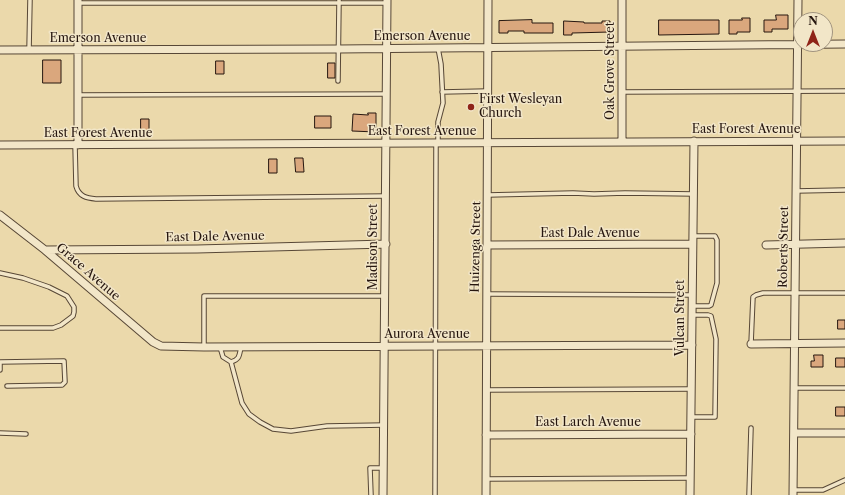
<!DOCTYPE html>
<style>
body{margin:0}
#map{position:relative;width:845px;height:495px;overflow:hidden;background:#ebd9ab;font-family:"Libre Caslon Text",serif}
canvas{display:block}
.north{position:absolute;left:793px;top:12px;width:40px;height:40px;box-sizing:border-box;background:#f2e6c8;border:1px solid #a0937e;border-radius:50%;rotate:0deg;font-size:11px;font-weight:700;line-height:16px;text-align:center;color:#26160f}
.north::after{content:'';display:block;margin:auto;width:14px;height:18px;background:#8f2418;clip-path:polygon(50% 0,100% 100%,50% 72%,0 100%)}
</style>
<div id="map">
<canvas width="845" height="495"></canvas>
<div class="north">N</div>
</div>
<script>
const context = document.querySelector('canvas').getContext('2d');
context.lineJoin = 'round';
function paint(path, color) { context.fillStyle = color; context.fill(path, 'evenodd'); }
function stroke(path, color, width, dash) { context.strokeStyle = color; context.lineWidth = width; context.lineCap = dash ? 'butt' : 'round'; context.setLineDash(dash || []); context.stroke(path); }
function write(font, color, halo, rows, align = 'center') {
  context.font = font + ' "Libre Caslon Text",serif'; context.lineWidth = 3; context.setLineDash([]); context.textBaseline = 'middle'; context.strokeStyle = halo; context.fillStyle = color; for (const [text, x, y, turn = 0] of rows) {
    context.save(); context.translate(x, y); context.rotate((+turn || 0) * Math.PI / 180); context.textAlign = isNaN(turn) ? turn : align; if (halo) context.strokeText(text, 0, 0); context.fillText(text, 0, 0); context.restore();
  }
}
const building = new Path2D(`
 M776,15H788V29H772V32H764V20H776Z
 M742,18H750V32H737V34H729V20H742Z
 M532,20V23H553V33H524V31H508V33H499V21Z
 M659,20H719V34L659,35Z
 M564,21L584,22V23H602V21H610V32L572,33V35H564Z
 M43,60H61V83H43Z
 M216,61H224V74H216Z
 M328,63H335V78H328Z
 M368,113H376V132L352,131L353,114L368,115Z
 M315,116H331V128H315Z
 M141,119H149V132H141Z
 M295,158H303L304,172H296Z
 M269,159H277V173H269Z
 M838,320H845V329H838Z
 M814,355H823V367H811V361H814Z
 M836,358H845V367H836Z
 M836,407H845V416H836Z`);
const lane = new Path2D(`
 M339,0V3H387
 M78,3H339L338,81
 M29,50L30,0
 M442,92L487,91
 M622,92L845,91
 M78,95L386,94
 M438,143V122L443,103L441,64L438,48
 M75,145L76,186C79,197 87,198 96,199L385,196
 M796,191L845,190
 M488,195L573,193L594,194L625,193L694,194
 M0,273L23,278L49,287L67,296L74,307V312L73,316L61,325L53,328H0
 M487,294L692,295
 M692,306H709L711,305L717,283V240L715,236H692
 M751,344L753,297L756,295L763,293H845
 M204,347V296H385
 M220,347L223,357L231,362
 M241,347C239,356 240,359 231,362L242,403L249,414L260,422L273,429L291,431L327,426L384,425
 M0,370V362L64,361L65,382L62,385L7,386
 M794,388H845
 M486,390L691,389
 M691,417H715L716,339L711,316L708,315H692
 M0,433L26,434
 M486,479L690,478
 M794,490H823L845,480
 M371,495L370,468H384
 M435,495L436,143
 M749,495L751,428`);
const street = new Path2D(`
 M78,0V145
 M0,50L339,49L845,44
 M622,142V0
 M0,145L845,141
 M0,215L45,250L153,342L161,346L204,347L692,345
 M488,245L692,244
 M766,245L845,243
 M45,250L197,249L386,244
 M751,344L845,343
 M794,433H845
 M486,435L691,434
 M383,495L387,0
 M486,495L488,0
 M690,495L694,141
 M793,495L798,0`);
const markers = [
 [471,107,4,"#8f2418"]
];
const streetNames = [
 ["Emerson Avenue",422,37],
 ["Emerson Avenue",98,39],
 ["Oak Grove Street",611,71,-90],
 ["East Forest Avenue",746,130],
 ["East Forest Avenue",422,132],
 ["East Forest Avenue",98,134],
 ["East Dale Avenue",590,234],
 ["East Dale Avenue",215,237,-1],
 ["Madison Street",374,247,-90],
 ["Huizenga Street",476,247,-89],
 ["Roberts Street",784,247,-89],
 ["Grace Avenue",88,272,41],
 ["Vulcan Street",681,318,-90],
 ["Aurora Avenue",427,335],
 ["East Larch Avenue",588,423]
];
const poiNames = [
 ["First Wesleyan",479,100],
 ["Church",479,114]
];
paint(building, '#daa77d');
stroke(building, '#26160f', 1);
stroke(lane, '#574736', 5.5);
stroke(street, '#574736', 9);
stroke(lane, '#f2e6c8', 3.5);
stroke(street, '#f2e6c8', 7);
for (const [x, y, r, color] of markers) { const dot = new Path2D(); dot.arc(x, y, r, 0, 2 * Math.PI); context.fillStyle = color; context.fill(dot); stroke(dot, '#f2e6c8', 1.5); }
write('12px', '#26160f', '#f2e6c8', streetNames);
write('12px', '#26160f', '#f2e6c8', poiNames, 'left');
</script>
